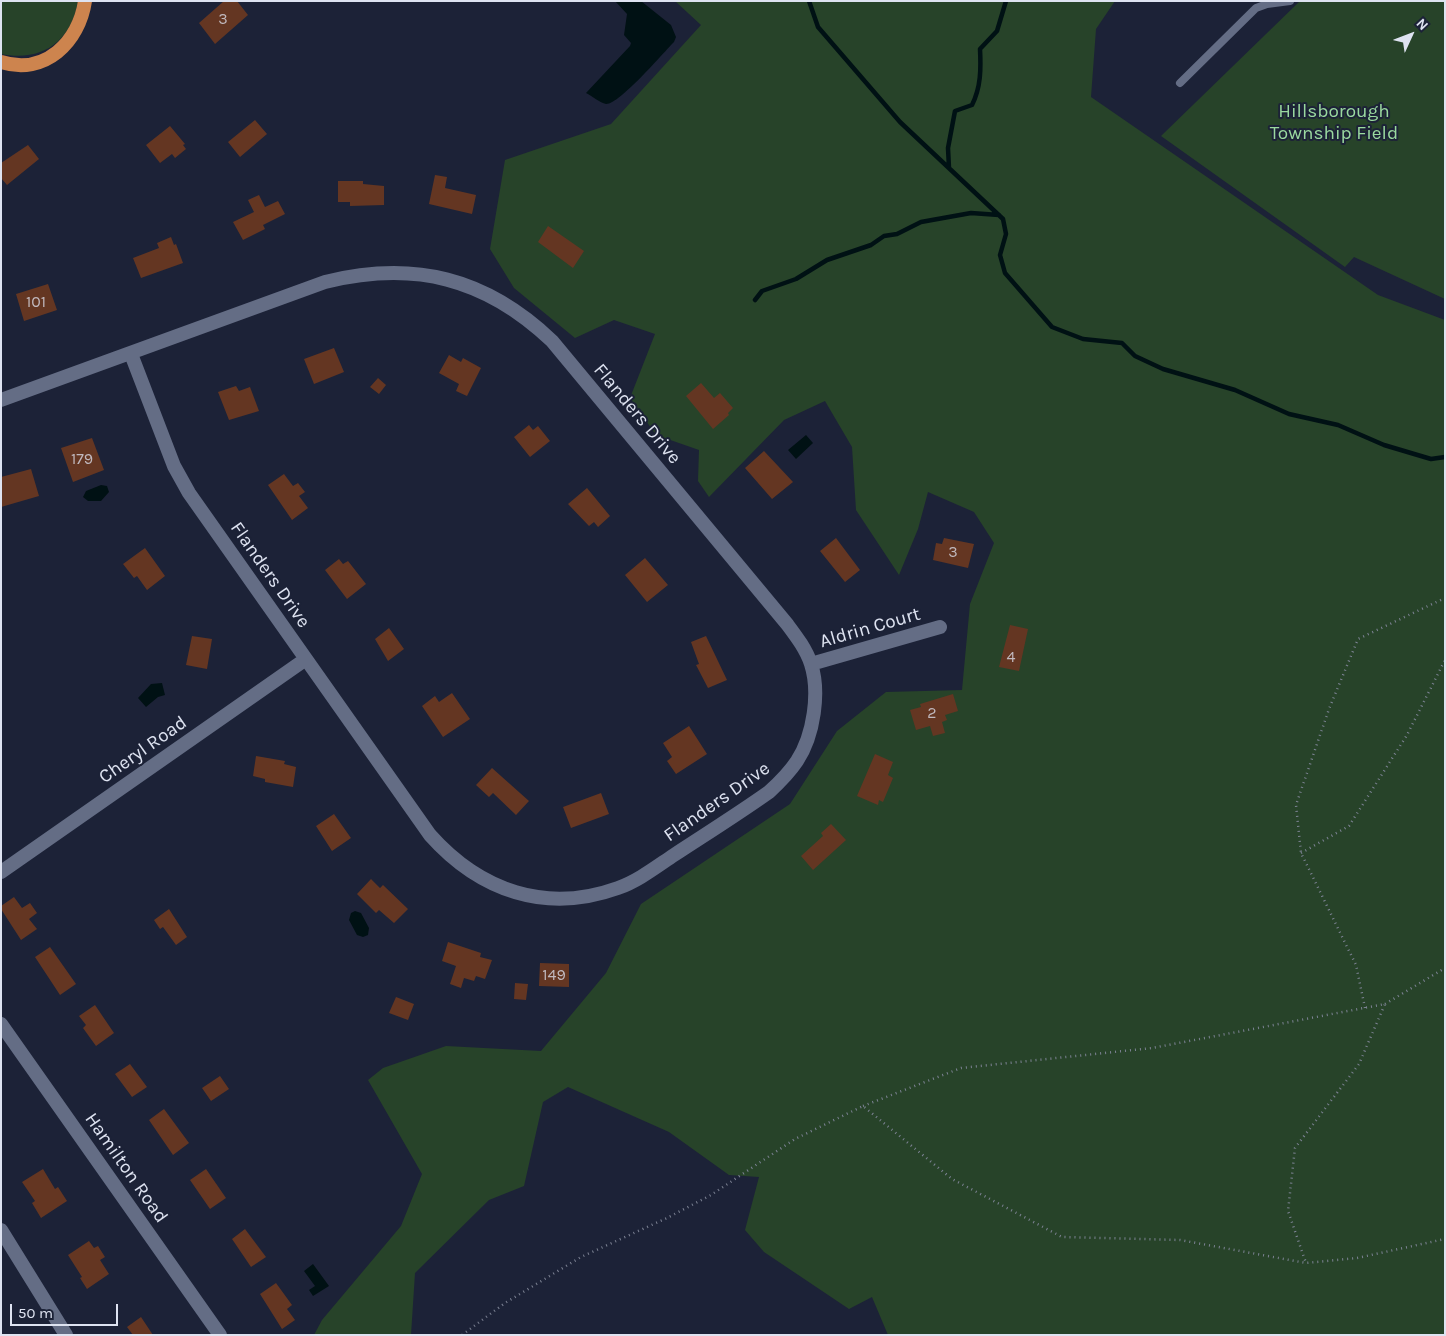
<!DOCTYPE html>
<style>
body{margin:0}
#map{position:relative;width:1446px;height:1336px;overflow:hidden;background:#1c2237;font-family:Karla,sans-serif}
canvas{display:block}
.frame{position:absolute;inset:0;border:2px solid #dee3f1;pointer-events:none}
.north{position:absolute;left:1386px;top:10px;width:50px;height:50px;-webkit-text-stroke:4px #1c2237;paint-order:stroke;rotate:47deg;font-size:14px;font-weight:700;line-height:20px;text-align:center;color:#dee3f1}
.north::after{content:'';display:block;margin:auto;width:18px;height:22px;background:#dee3f1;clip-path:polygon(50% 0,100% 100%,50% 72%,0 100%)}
.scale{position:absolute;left:10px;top:1304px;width:108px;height:22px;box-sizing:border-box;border:2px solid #dee3f1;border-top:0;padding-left:6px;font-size:15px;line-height:18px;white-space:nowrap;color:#dee3f1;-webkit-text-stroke:4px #1c2237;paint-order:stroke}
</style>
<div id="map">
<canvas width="1446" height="1336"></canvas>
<div class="frame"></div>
<div class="north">N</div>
<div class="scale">50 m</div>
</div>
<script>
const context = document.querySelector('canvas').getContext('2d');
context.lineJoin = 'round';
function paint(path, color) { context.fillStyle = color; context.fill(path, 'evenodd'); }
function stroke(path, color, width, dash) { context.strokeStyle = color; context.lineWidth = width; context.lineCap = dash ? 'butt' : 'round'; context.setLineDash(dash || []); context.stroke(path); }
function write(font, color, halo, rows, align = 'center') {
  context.font = font + ' Karla,sans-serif'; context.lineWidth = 4; context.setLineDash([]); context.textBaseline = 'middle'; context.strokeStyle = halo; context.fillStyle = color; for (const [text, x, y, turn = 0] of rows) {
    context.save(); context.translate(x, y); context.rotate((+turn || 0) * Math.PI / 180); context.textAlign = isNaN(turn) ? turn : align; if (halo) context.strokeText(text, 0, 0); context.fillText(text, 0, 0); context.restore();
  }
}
const green = new Path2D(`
 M1,1H78C71,42 42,62 1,54Z
 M675,1H1115L1096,29L1091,97L1378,295L1445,320V1335H888L872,1297L849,1309L764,1252L745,1230L759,1177L729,1175L669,1132L568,1087L543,1102L524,1186L489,1200L415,1273L411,1335H314L322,1320L401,1226L422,1174L368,1080L383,1068L446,1046L541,1051L606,973L641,904L790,804L837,731L886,692L962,690L970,604L994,543L974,512L928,492L918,529L899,575L856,510L852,447L825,401L784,420L709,497L698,481L699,450L656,435L630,398L655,334L614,320L575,338L514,288L490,249L505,160L611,124L701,25Z
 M1300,1H1445V299L1354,257L1345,267L1161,136Z`);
const water = new Path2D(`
 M615,1H641L671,25L676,37L674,42C664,52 619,105 606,104C600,103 592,96 586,93L630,46L631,43L624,35L627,14Z
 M806,435L813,443L796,459L788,450Z
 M101,485L107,486L109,492L101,501H88L83,497L86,491Z
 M162,683L165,695L158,697L146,707L138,698L151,684Z
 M355,911L361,913L369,928L368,935L363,937L357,935L349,920L351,913Z
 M313,1264L329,1286L313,1296L309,1290L315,1286L304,1271Z`);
const stream = new Path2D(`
 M809,1L818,27L900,122L1003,219L1006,234L1000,255L1005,273L1052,327L1083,339L1122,343L1135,356L1163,369L1235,390L1289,414L1338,425L1384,445L1431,459L1445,457
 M949,168L948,148L955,111L972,105C981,87 981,69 980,49L997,31L1006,1
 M755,300L762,291L796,279L827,260L871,245L884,236L897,234L921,222L971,213L999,215`);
const building = new Path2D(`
 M224,1H237L248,15L215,44L199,23Z
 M255,120L267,134L240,157L228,142Z
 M170,126L185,144L183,145L186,149L175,158L172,154L160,163L146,145Z
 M28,145L39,159L7,185L1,178V163Z
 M435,175L447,177L445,188L476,195L472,214L429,204Z
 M338,181H363V184L384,186V205L350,206V202H338Z
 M259,195L265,207L278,201L285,214L263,225L265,229L243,240L233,222L254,212L248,200Z
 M548,226L584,251L573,268L538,242Z
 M171,237L174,245L176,244L183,263L141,278L133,258L159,248L157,243Z
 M48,284L57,310L24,321L16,294Z
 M334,348L344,372L314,384L304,359Z
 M449,355L461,362L463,358L481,368L467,396L456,391L459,384L439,373Z
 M378,378L386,385L379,394L370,387Z
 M701,383L714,398L720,393L733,408L728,413L729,415L713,429L686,396Z
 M236,386L239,391L250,387L259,411L229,420L218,392Z
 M529,425L533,430L538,426L550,441L530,457L514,437Z
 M92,438L104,470L73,482L61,448Z
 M764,451L793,482L772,499L745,468Z
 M31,469L39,496L1,507V477Z
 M284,474L293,486L298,483L305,492L299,496L308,508L292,520L268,485Z
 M587,488L610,516L598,527L594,522L589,526L568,504Z
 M836,538L860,570L845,582L820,551Z
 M944,538L974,544L968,568L933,560L936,543L942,544Z
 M145,548L165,576L147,590L137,576L134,578L123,564Z
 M645,558L668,585L647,602L625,575Z
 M339,559L343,564L348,561L366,584L347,599L325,570Z
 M1010,625L1028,629L1019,671L999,667Z
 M389,628L404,649L388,661L375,639Z
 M192,636L212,639L207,669L186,665Z
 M706,636L727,680L708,688L696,665L699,664L691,642Z
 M452,693L470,719L443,737L422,706L435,696L439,702Z
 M953,694L958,711L945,715L947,720L942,722L945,733L933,736L930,726L916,730L910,710L921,707L920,704Z
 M689,726L707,754L676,774L667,761L672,757L663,743Z
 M875,754L893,762L888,775L893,778L883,802L879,800L878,805L857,796Z
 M256,756L285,761L284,764L296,767L293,787L265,782V779L253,776Z
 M492,768L529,801L516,815L493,793L489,797L476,785Z
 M601,793L609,814L571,828L563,807Z
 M334,814L351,838L332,851L316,826Z
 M831,824L846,840L813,870L801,856L823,836L821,833Z
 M371,879L380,888L383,885L408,909L394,923L379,910L376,913L357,894Z
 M14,897L22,908L30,903L37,913L29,919L37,929L21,940L1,909V906Z
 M169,909L187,937L176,945L163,927L160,929L154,920Z
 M448,942L481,953L480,957L492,960L485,979L476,976L474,981L464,978L461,988L450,984L456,966L442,961Z
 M50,947L76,984L60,995L35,957Z
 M540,963L569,964V987L539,986Z
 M515,983L528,984L526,1000L514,999Z
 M396,997L414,1004L408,1020L389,1013Z
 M95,1005L114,1033L96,1046L83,1028L86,1025L79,1016Z
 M130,1064L147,1087L132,1097L115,1074Z
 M220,1076L229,1089L211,1101L202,1088Z
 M164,1109L189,1143L173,1155L149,1120Z
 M43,1169L55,1189L58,1187L67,1201L41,1218L32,1203L35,1201L22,1182Z
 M206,1169L226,1198L210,1209L190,1180Z
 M245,1229L266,1257L251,1267L232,1239Z
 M89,1241L94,1248L98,1246L105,1257L100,1260L109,1274L87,1289L80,1278L82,1277L68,1255Z
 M276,1283L292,1305L287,1309L295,1320L282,1329L260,1294Z
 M141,1317L153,1335H133L127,1327Z`);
const path = new Path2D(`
 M1301,853L1349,826L1407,735L1445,660
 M1385,1004L1445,968
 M1365,1008L1356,965L1301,853L1296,805L1329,709L1358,639L1445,598
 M863,1106L961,1068L1152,1048L1385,1004L1359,1064L1295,1148L1288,1211L1306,1263
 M462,1335L505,1303L581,1257L667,1218L711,1195L795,1139L863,1106L952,1179L1062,1237L1180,1240L1306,1263L1357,1258L1445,1239`);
const service = new Path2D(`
 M1180,83L1256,8L1267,4L1290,1`);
const minor = new Path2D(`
 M1,400L325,282C414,260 486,278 552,341L787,624C796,636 806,649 811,664C820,692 814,735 797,761C789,773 780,782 769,792C738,814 706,834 674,855C656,867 638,881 618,888C546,914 480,891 430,835L189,493L174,466L131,354
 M811,664L940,627
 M1,872L306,659
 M1,1230L66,1335`);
const tertiary = new Path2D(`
 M1,1024L220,1335`);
const trunk = new Path2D(`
 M1,62C45,76 79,42 85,1`);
const numberNames = [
 ["3",223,19],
 ["101",36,302],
 ["179",82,459],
 ["3",953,552],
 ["4",1011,657],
 ["2",932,713],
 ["149",554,975]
];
const parkNames = [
 ["Hillsborough",1334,112],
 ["Township Field",1334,134]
];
const streetNames = [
 ["Flanders Drive",637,414,50],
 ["Flanders Drive",270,575,55],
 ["Aldrin Court",870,628,-16],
 ["Cheryl Road",143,750,-35],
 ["Flanders Drive",717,802,-35],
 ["Hamilton Road",126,1168,55]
];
paint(green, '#274329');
paint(water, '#001114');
stroke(stream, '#001114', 4.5);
paint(building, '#643622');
stroke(path, '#7d8394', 2.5, [1, 4]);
stroke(service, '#646d85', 8);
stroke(minor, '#646d85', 14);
stroke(tertiary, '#646d85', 14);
stroke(trunk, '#cd844e', 14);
write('16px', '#c0b8bd', null, numberNames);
write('19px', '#9ad99f', '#1c2237', parkNames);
write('19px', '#dee3f1', '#1c2237', streetNames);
</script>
